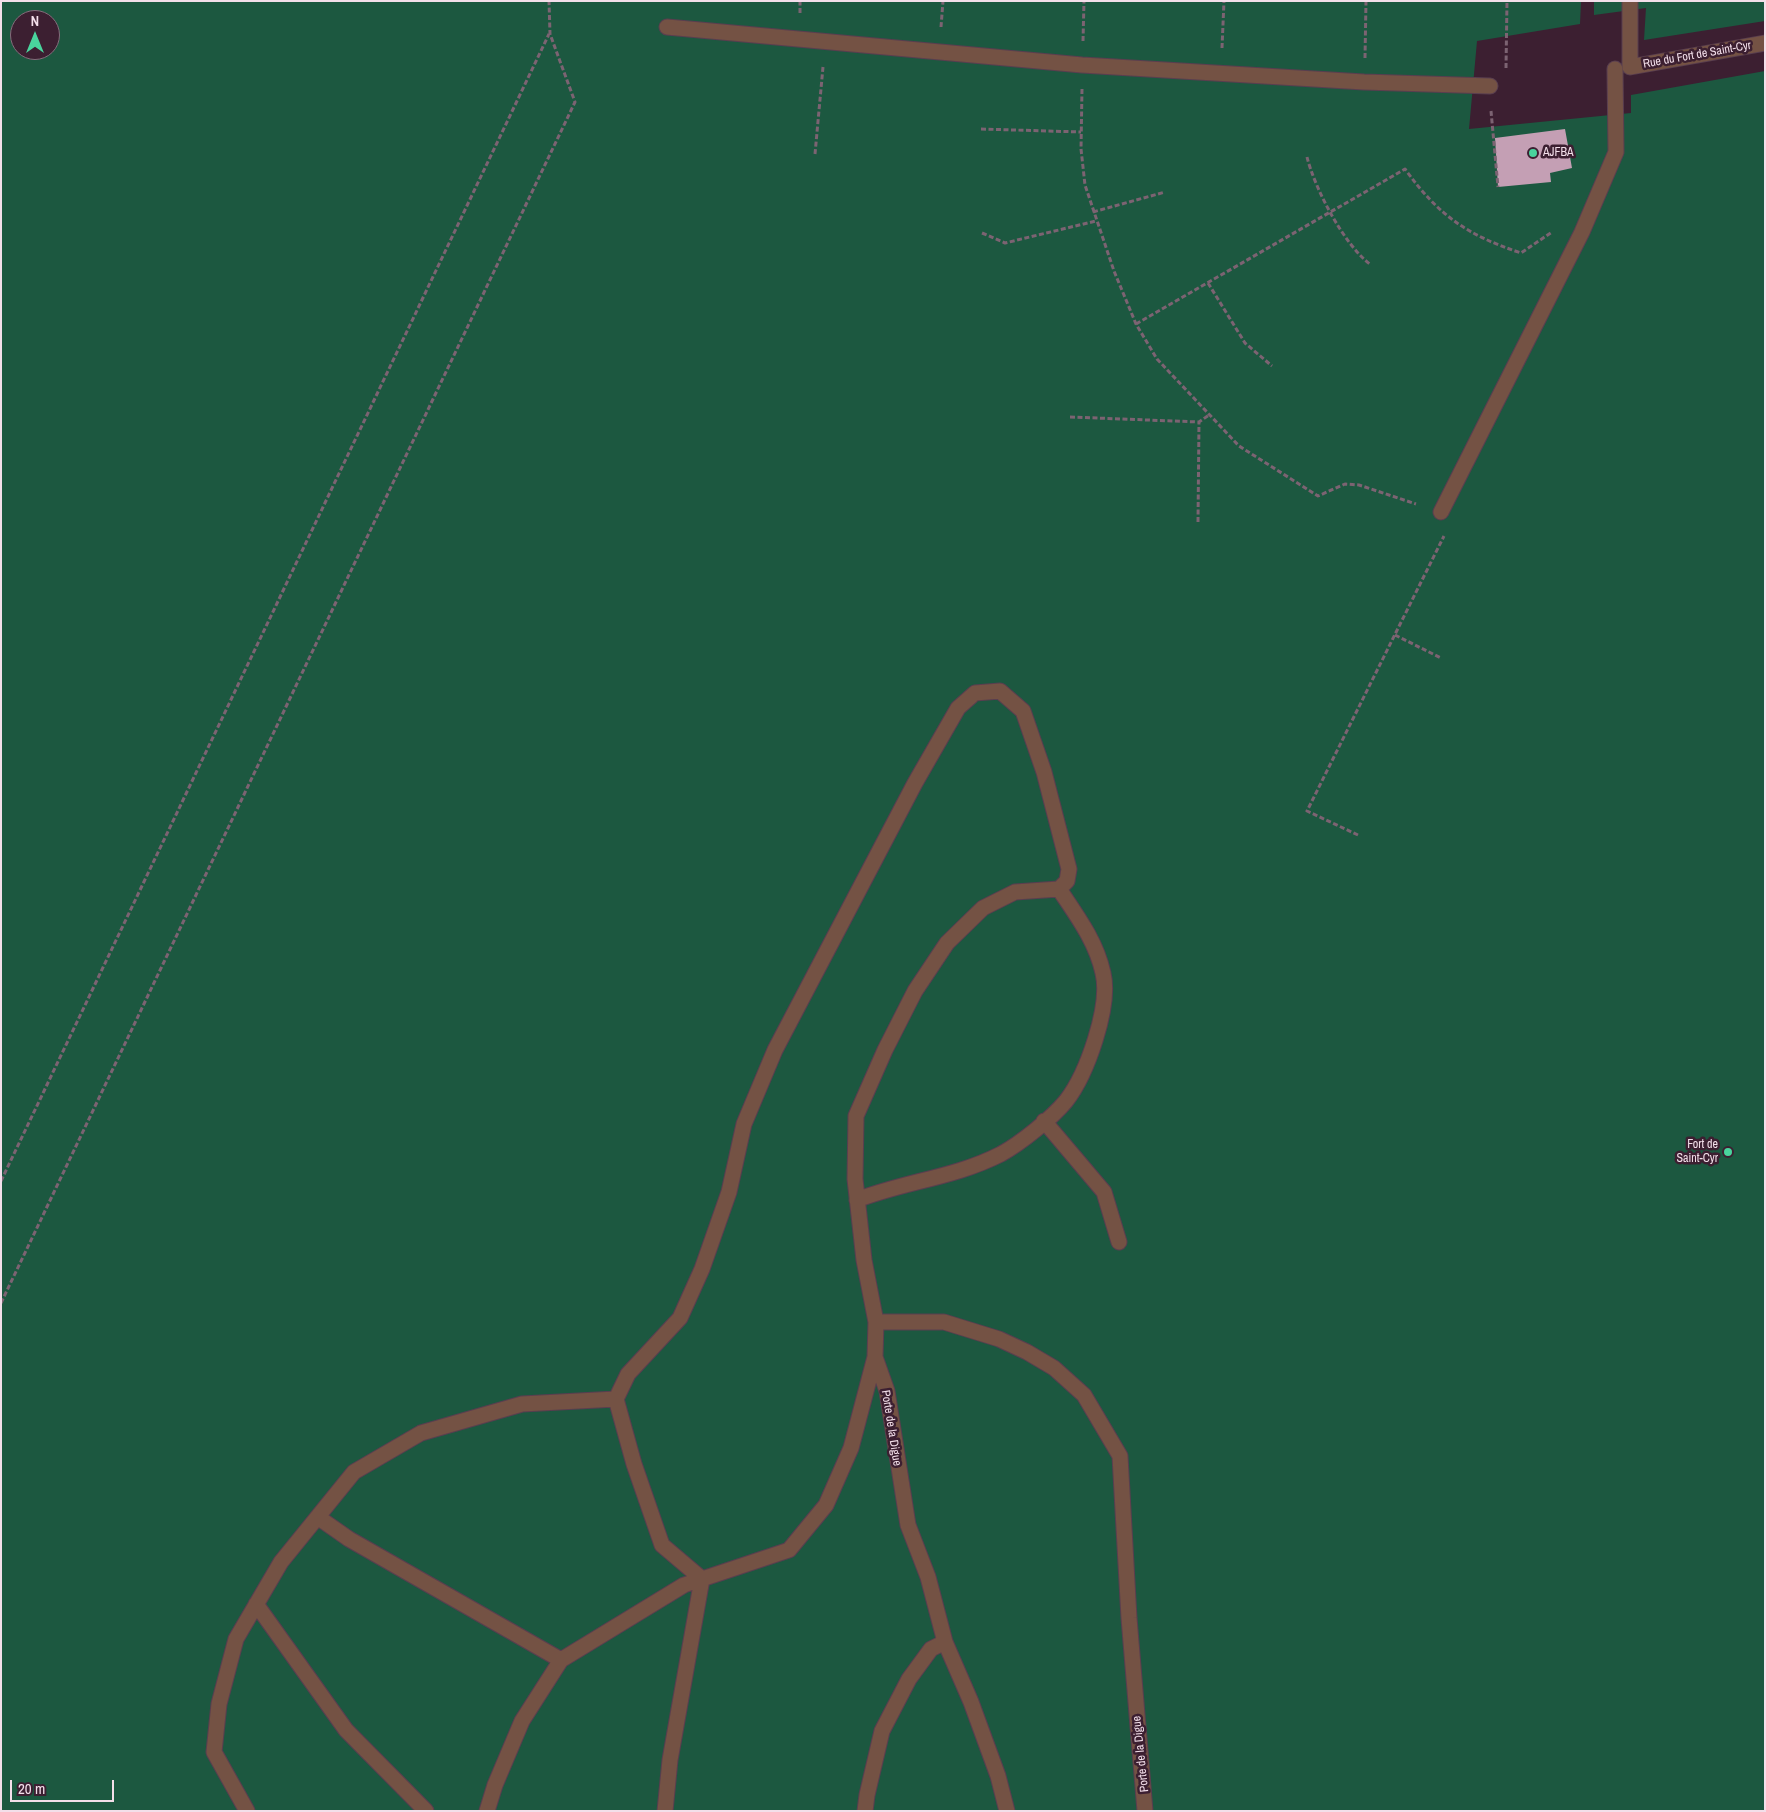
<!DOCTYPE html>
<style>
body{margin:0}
#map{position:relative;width:1766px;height:1812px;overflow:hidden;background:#3c1f31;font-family:"Archivo Narrow",sans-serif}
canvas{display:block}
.frame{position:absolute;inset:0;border:2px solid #f3dfea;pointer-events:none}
.north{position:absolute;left:10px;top:10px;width:50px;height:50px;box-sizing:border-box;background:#3c1f31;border:1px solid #856c7b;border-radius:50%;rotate:0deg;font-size:14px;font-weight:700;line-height:20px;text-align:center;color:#f3dfea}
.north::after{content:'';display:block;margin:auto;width:18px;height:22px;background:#49d49d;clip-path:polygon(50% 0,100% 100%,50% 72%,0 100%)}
.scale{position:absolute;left:10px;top:1780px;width:104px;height:22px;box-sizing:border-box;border:2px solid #f3dfea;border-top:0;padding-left:6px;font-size:15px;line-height:18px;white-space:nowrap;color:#f3dfea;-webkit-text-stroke:4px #3c1f31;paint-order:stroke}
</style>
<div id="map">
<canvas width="1766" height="1812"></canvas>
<div class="frame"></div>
<div class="north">N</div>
<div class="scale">20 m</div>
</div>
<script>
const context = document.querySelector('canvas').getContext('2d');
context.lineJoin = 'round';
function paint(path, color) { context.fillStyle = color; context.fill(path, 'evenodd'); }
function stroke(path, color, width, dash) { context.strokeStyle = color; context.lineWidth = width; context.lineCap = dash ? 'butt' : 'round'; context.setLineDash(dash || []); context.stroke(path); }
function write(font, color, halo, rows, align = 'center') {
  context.font = font + ' "Archivo Narrow",sans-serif'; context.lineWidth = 5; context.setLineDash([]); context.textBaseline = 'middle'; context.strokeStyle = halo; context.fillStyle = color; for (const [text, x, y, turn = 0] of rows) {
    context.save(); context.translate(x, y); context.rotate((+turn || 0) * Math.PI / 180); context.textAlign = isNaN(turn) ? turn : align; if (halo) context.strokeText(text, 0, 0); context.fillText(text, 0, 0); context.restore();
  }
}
const green = new Path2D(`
 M1,1H1581L1580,24L1477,41L1469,129L1631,113V95L1765,71V1811H1ZM20,20H50V50H20Z
 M1594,1H1765V21L1644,40L1646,8L1594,15Z`);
const building = new Path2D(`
 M1565,129L1572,168L1550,173L1551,182L1498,187L1495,138Z`);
const path = new Path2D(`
 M800,13V1
 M941,27L943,1
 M1083,41L1084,1
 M1222,48L1224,1
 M1365,58L1366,1
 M1506,68L1507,1
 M1082,89L1081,149L1085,185L1114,271L1136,324L1157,359L1239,446L1318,496L1345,484L1359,485L1416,504
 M1491,111L1498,187
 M981,129L1081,132
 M815,154L823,67
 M1307,157C1315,189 1344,245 1371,265
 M1093,212L1165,192
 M982,233L1005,243L1096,221
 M1208,283L1245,343L1272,366
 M1136,324L1405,169C1439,216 1467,235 1521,253L1552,232
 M1070,417L1199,422L1209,415
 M1198,522L1199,422
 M1395,635L1441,658
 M1358,835L1307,811L1444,536
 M1,1181L549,34
 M1,1303L575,102L550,34L549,1`);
const minor = new Path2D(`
 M1630,1V67L1765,43
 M667,27L1082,65L1364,82L1490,86
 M1441,512L1582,232L1616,152L1615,69
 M1044,1121L1104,1192L1119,1242
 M857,1200C906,1181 954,1178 1001,1154C1021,1143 1052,1118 1066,1101C1087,1074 1111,1006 1103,973C1096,941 1077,916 1059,889
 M319,1518L349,1539L561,1660
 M256,1604L346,1730L426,1811
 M247,1811L214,1752L219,1704L236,1639L281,1562L354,1472L421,1433L522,1404L616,1399
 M487,1811L495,1785L522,1721L561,1660L684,1585L789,1550L826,1505L851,1448L875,1357
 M665,1811L670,1760L702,1579L662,1545L634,1464L616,1399L628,1374L680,1318L702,1269L729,1192L744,1124L775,1050L915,783L958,708L975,693L1000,691L1023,711L1044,772L1069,869L1067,881L1059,889L1015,892L983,908L947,943L915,991L885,1050L856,1116L855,1179L864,1260L876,1322
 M865,1811L867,1795L882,1731L909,1679L931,1649L945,1642
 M1007,1811L998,1776L971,1702L945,1642L928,1577L908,1525L887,1391L875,1357L876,1322H944L999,1339L1027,1352L1054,1368L1084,1395L1120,1456L1129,1618L1145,1811`);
const markers = [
 [1533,153,5,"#49d49d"],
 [1728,1152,5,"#49d49d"]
];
const streetNames = [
 ["Rue du Fort de Saint-Cyr",1697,55,-10],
 ["Porte de la Digue",891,1428,81],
 ["Porte de la Digue",1141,1754,-96]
];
const poiNames = [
 ["AJFBA",1543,153],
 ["Fort de",1718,1145,"right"],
 ["Saint-Cyr",1718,1159,"right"]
];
paint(green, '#1c5840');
paint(building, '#c49fb4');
stroke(minor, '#593e4f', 17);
stroke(path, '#7c6372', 3, [5, 2.5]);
stroke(minor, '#745244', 15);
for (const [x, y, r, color] of markers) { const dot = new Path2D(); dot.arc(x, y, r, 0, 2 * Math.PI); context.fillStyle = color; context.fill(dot); stroke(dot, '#3c1f31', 2); }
write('12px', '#f3dfea', '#3c1f31', streetNames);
write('12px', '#f3dfea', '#3c1f31', poiNames, 'left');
</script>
